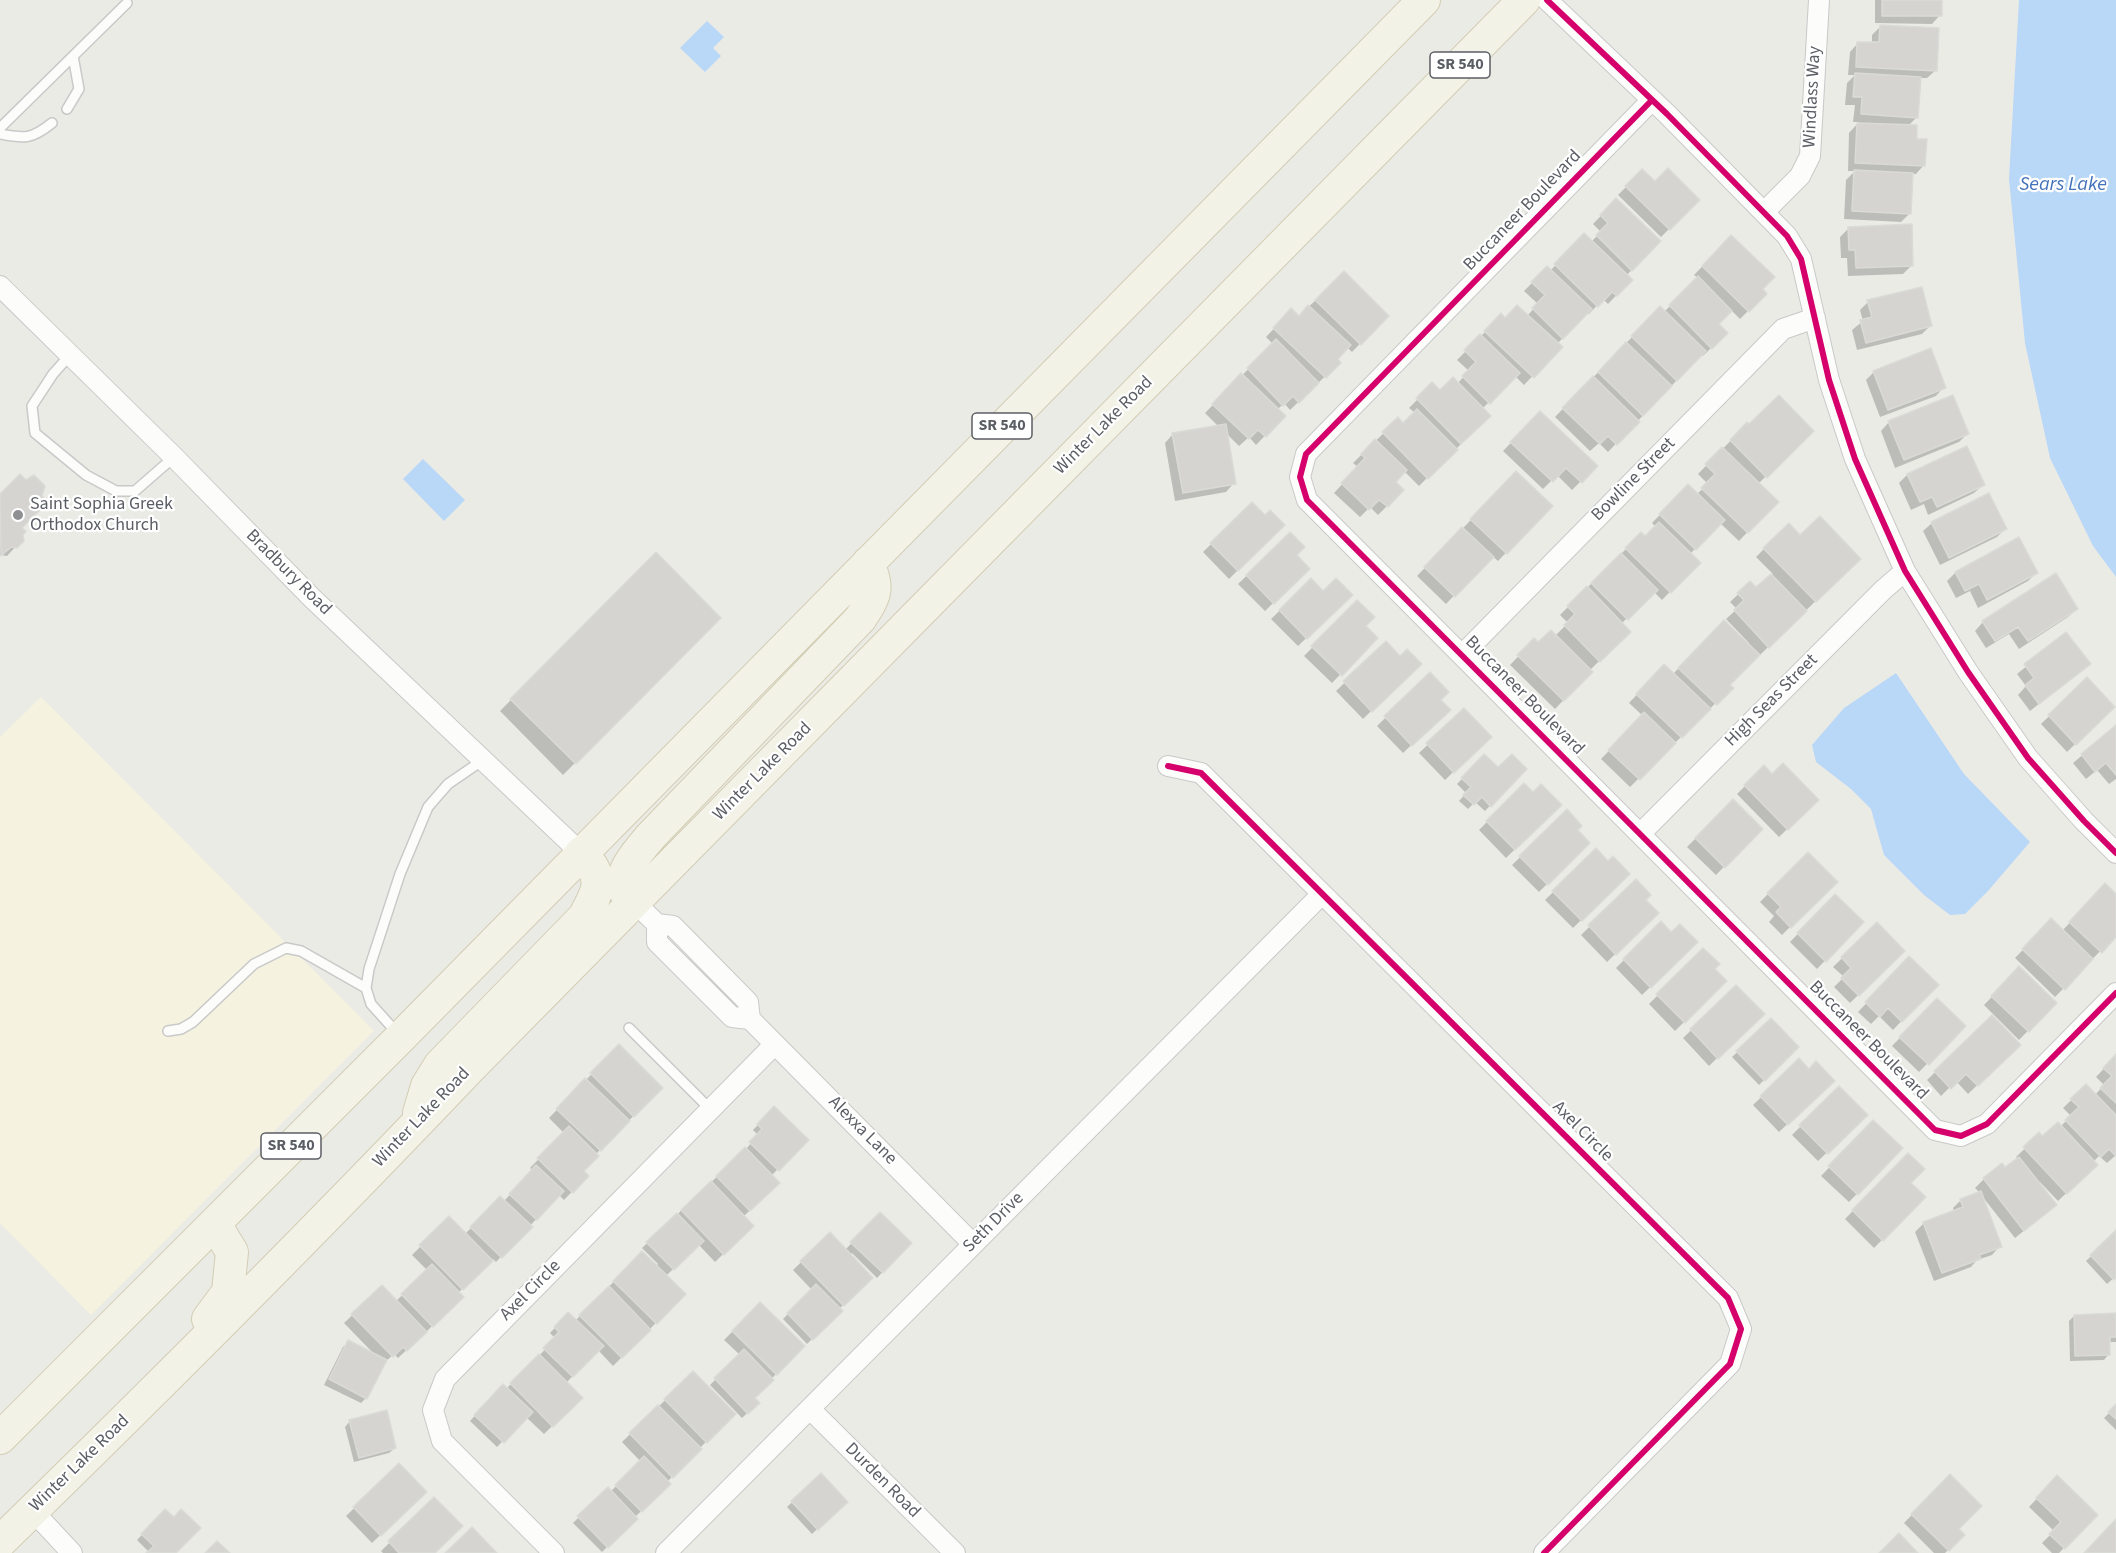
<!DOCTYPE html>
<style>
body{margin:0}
canvas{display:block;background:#ebebe6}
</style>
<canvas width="2116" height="1553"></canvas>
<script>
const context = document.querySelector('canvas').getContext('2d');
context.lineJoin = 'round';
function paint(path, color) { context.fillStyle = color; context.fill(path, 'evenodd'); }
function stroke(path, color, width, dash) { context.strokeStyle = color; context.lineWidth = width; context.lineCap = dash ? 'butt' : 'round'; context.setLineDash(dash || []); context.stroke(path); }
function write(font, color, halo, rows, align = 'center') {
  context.font = font + ' "Source Sans 3",sans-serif'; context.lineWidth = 4.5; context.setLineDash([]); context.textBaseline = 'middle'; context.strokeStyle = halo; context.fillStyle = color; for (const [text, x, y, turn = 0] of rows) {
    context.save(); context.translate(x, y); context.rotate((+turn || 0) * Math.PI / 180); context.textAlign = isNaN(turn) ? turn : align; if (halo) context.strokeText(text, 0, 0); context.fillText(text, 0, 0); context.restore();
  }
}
const commercial = new Path2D(`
 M41,697L374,1031L91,1315L0,1223V737Z`);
const water = new Path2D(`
 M2019,0H2116V577L2093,546L2050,458L2025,343L2009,179Z
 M707,21L724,37L713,48L721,56L705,72L680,48Z
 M423,459L465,500L444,521L403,479Z
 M1896,673L1964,774L2030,842L1988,891L1965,914L1950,915L1924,895L1884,855L1871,809L1851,789L1816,762L1812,745L1844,708Z`);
const shadow = new Path2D(`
 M1875,0H1941L1940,15L1932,24L1875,23Z
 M1880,27L1936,70L1927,78H1919L1917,117L1908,126L1915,140L1924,165L1916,174H1912L1910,213L1901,222L1844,219L1846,180L1855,171H1848L1849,133L1859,122H1853L1855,105H1845L1847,83L1855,75H1848L1850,52L1858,43L1872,44V35Z
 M1642,171L1655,183L1698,200L1661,237L1618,195Z
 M1616,200L1659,241L1626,276L1631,280L1608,304L1603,299L1589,314L1587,313L1557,344L1560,347L1524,385L1515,376L1482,409L1489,416L1419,486L1404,471L1394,482L1402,490L1387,506L1378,515L1370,507L1360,517L1334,493L1358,467L1353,463L1398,419L1403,425L1415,413L1409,408L1432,385L1440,392L1457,384L1469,371L1457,360L1501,316L1505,319L1527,316L1538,304L1524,291L1547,268L1550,271L1584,235L1591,242L1601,232L1593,224Z
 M1849,228L1912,265L1903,274L1848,276L1847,258H1841L1840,237Z
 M1731,237L1761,289L1765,294L1740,319L1731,310L1717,324L1726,333L1703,356L1702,354L1608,452L1599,443L1590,451L1555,417L1660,308L1664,312L1698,278L1694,275Z
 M1344,273L1387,316L1352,352L1347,347L1336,359L1339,363L1290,410L1284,403L1277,410L1284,416L1256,445L1249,437L1239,446L1226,433L1234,483L1226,492L1175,501L1165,443L1173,434L1219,427L1205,413L1273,344L1266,337L1291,311L1298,317Z
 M1868,302L1930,326L1922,334L1857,350L1852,330L1863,321L1860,310Z
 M1874,372L1944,387L1936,396L1880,417L1866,380Z
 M1540,413L1596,466L1572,490L1557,475L1543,489L1503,451Z
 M1889,422L1967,434L1959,442L1895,468L1881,431Z
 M1747,424L1812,431L1758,484L1776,502L1739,541L1720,523L1690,554L1698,563L1662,600L1654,592L1621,624L1629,632L1590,670L1591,672L1555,709L1510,665L1534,640L1538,644L1555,636L1568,623L1560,615L1641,534L1645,538L1656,527L1652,523L1688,486L1697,494L1708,484L1698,474Z
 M1516,473L1551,506L1498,561L1492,556L1446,604L1417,576Z
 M1907,475L1983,485L1974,493L1928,515L1924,504L1911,510L1899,483Z
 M20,476V528L22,540L7,556L0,555V496Z
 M1252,504L1265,517L1283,525L1229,579L1203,552Z
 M1932,523L2005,529L1997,537L1940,565L1923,531Z
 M1788,525L1800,537L1859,559L1760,655L1759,653L1728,685L1731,688L1630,787L1601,759L1643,716L1629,703L1664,666L1673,674L1724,622L1747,645L1749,643L1726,619L1737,609L1730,602L1750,583L1756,589L1773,574L1756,557Z
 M1290,534L1295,555L1308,569L1265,611L1238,584Z
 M656,554L719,618L563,775L500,711Z
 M1955,573H2036L2028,581L1978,608L1970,591L1956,598L1947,581Z
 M1311,580L1323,593L1351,595L1298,646L1271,619Z
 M1357,602L1364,626L1376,638L1332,683L1304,656Z
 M2077,609L2068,617L2019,649L2009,634L1986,648L1975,631L1983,622Z
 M2066,634L2089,664L2030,711L2018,695L2026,686L2017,674Z
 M1386,643L1400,658L1419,664L1363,719L1336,691Z
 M1430,674L1439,700L1448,710L1403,753L1377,726Z
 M2087,679L2113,707L2067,752L2041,724Z
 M1464,710L1490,737L1445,780L1419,753Z
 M2116,727V779L2109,784L2097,770L2086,779L2073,763Z
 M1484,756L1498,769H1525L1485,811L1475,802L1468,809L1459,801L1466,793L1457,784Z
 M1764,767L1772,776L1817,800L1779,837L1737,794Z
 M1524,785L1533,794L1560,805L1506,858L1479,830Z
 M1733,801L1761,829L1716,875L1687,847Z
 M1567,812L1576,830L1588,843L1539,892L1512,865Z
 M1596,850L1608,863L1628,874L1573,928L1545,900Z
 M1808,854L1835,882L1782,935L1769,922L1774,916L1760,902Z
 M1636,881L1644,900L1657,913L1607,962L1581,935Z
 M2105,885L2116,896V935L2055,997L2015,958L2051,921L2062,931Z
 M1835,896L1862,922L1817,969L1790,942Z
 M1661,923L1671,934L1696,942L1642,995L1616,968Z
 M1877,924L1903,951L1850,1003L1834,987L1844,977L1833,967Z
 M1703,950L1713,969L1725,981L1675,1031L1649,1004Z
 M1909,959L1936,985L1893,1030L1879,1016L1871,1024L1858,1012Z
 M2019,969L2055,1003L2019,1040L1984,1005Z
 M1736,987L1762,1014L1709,1066L1683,1038Z
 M1937,1000L1964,1026L1919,1072L1892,1046Z
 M1992,1017L2019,1045L1968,1094L1956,1081L1941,1096L1927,1080Z
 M1771,1020L1797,1047L1759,1085L1732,1057Z
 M619,1046L661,1088L596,1154L582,1172L587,1176L564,1200L559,1195L496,1262L493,1259L458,1293L462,1297L427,1331L398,1358L394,1354L384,1363L366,1398L361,1403L324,1385L343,1347L349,1342L374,1354L344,1323L382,1287L396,1301L428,1271L412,1255L449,1218L465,1234L501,1198L504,1201L533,1170L530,1168L564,1133L549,1118Z
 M2116,1056V1155L2107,1163L2099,1156L2093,1162L2096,1165L2058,1201L2040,1182L2038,1184L2046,1213L2015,1238L1982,1196L2000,1246L1992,1255L1977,1260L1971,1267L1934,1281L1915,1232L1924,1223L1954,1212L1953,1208L1961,1200L1980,1193L1975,1188L1984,1179L2001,1165L2005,1170L2018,1159L2016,1157L2039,1135L2042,1139L2060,1127L2071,1116L2063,1108L2086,1086L2095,1095L2104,1085L2096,1077Z
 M1799,1061L1809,1071L1833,1081L1779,1132L1753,1105Z
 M1839,1088L1866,1115L1818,1161L1792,1135Z
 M774,1108L807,1140L771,1176L778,1183L743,1217L752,1226L715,1262L698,1244L666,1276L684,1294L649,1330L613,1366L598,1350L566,1383L581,1398L544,1434L526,1417L497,1447L470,1421L503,1386L506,1389L540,1355L555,1338L550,1333L568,1314L575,1321L642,1253L656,1266L658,1264L642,1248L746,1149L758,1135L753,1130Z
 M1873,1122L1901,1148L1849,1202L1821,1176Z
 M1908,1155L1909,1183L1924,1197L1874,1248L1845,1219Z
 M880,1214L910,1243L877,1278L852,1253L850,1255L871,1278L839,1309L840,1311L807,1344L783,1319L812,1290L793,1270L830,1234L845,1250Z
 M2116,1232V1276L2107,1284L2086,1261Z
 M760,1304L803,1346L753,1398L758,1403L742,1418L710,1385L740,1355L724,1340Z
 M2116,1315V1342H2109V1354L2104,1360L2070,1361L2069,1321L2074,1316Z
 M693,1373L733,1414L667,1482L669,1484L635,1517L636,1519L602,1552L573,1523L608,1489L610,1492L641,1462L622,1442Z
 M2116,1406V1430L2104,1418Z
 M350,1421L395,1448L389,1453L354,1462L345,1427Z
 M399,1465L425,1492L372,1543L346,1516Z
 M821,1475L846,1502L812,1534L787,1507Z
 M1950,1476L1957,1529L1963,1535L1945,1553H1934L1904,1523Z
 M2057,1477L2096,1515L2059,1553H2052L2042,1543L2054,1531L2029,1507Z
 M434,1499L433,1553H383L381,1551Z
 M165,1511L174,1553H148L149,1552L137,1540Z`);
const building = new Path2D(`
 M1882,0H1942V16H1882Z
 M1880,25L1939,28L1937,71L1856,67L1857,42H1879Z
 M1855,73L1921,77L1918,118L1861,114L1862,97H1853Z
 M1857,123L1917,125V139H1927L1925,166L1855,163Z
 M1668,168L1700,200L1670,230L1625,186L1642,169L1655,181Z
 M1854,170L1913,173L1911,214L1852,211Z
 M1616,198L1661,241L1632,271L1596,235L1608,223L1600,215Z
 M1912,224L1913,266L1856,268L1855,250H1849L1848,227Z
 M1584,233L1633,280L1617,296L1612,292L1598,307L1554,264Z
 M1731,235L1775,277L1763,289L1767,294L1749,312L1702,266Z
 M1547,266L1592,309L1563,339L1532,308L1545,295L1531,282Z
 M1344,271L1389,316L1361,345L1315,300Z
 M1698,276L1732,311L1719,324L1728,333L1712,349L1669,305Z
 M1922,287L1932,326L1866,343L1860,320L1872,317L1867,300Z
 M1308,305L1351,345L1338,359L1341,363L1326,378L1273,328L1291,308L1299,316Z
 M1517,305L1563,347L1534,378L1484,331L1501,313L1505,318Z
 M1660,306L1706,351L1677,381L1631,336Z
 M1480,334L1520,373L1490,404L1462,376L1476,362L1464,350Z
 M1276,339L1319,383L1299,403L1293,396L1283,406L1247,368Z
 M1626,342L1672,386L1643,416L1598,372Z
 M1931,348L1946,388L1888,410L1873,371Z
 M1241,373L1286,416L1266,437L1258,430L1249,439L1212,404Z
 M1593,376L1640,422L1617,445L1608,436L1600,444L1562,408Z
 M1453,377L1491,416L1461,444L1416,398L1432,382L1440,390Z
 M1779,395L1814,431L1767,478L1730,440L1747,422L1749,424Z
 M1953,395L1969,434L1904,460L1888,421Z
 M1417,409L1458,450L1428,479L1382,432L1398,417L1403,423Z
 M1540,411L1598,466L1582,483L1566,468L1553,482L1510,442Z
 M1226,424L1236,484L1183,493L1172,433Z
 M1375,439L1407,470L1396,482L1404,490L1388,507L1379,500L1369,510L1341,483L1365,458L1361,454Z
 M1967,446L1985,485L1937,507L1932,497L1920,502L1907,474Z
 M1722,447L1779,502L1748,533L1701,488L1715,474L1705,464Z
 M1516,471L1553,506L1507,554L1470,519Z
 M20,474L26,480L34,475L45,486L42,496L48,502L22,528L26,531L23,535L24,541L17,548L11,547L1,556L0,494Z
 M1688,484L1725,520L1696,550L1659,514Z
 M1989,493L2007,529L1949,558L1931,522Z
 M1252,502L1265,515L1270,510L1285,525L1238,571L1210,543Z
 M1820,516L1861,559L1816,602L1763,548L1789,523L1800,535Z
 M1659,522L1701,563L1671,593L1625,548L1641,532L1645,536Z
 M1462,527L1494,557L1455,597L1424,567Z
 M1290,532L1305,547L1297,555L1310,569L1274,604L1246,575Z
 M2019,537L2038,573L1987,600L1979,584L1965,591L1955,572Z
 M656,552L721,618L576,764L510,699Z
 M1621,553L1658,590L1628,620L1591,583Z
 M2056,573L2078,609L2028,641L2018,627L1995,641L1982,621Z
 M1771,574L1807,611L1769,648L1734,610L1744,600L1737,593L1750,581L1756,587Z
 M1311,578L1323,591L1336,578L1353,595L1307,639L1279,610Z
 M1587,586L1631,632L1600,662L1564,625L1575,614L1567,606Z
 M1357,600L1375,617L1366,626L1378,638L1342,676L1311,646Z
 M1724,620L1760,655L1730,685L1734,688L1717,705L1678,668Z
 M1551,630L1593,672L1564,701L1517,655L1534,638L1538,642Z
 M2066,632L2091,664L2039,704L2025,685L2034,678L2024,664Z
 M1386,641L1400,656L1407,649L1422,664L1372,712L1343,681Z
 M1664,664L1711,709L1682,738L1636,694Z
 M1430,672L1449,692L1441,700L1451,710L1412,746L1384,716Z
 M2087,677L2115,707L2076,745L2048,715Z
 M1464,708L1492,737L1454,773L1426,743Z
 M1644,712L1676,743L1640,780L1608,750Z
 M2116,725V775L2106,763L2095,772L2081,754Z
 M1484,754L1498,767L1512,754L1527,769L1491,807L1482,797L1474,805L1463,795L1471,787L1461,778Z
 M1783,763L1819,800L1788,830L1744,785L1764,765L1772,774Z
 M1524,783L1533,792L1541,784L1562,805L1515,850L1486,821Z
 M1733,799L1763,829L1725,868L1695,838Z
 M1567,809L1582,826L1578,830L1590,843L1548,885L1519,856Z
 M1596,848L1608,861L1613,856L1630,874L1582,921L1552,891Z
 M1808,852L1838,882L1791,928L1776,912L1781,907L1767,893Z
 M1636,879L1651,895L1646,900L1659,913L1616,955L1588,925Z
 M2105,883L2116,894V937L2102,953L2069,922Z
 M1835,894L1864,922L1826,962L1797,933Z
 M2051,918L2093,959L2065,990L2022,949Z
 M1661,921L1671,932L1680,924L1698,942L1651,988L1623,959Z
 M1877,922L1905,951L1859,996L1841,978L1851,968L1841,957Z
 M1703,948L1720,964L1715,969L1727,981L1685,1023L1656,994Z
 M1909,956L1939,985L1902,1022L1888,1008L1880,1017L1865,1002Z
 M2019,966L2057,1003L2029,1032L1991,996Z
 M1736,985L1765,1014L1718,1059L1690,1029Z
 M1937,998L1966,1026L1929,1065L1899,1037Z
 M1992,1015L2021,1045L1978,1086L1966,1074L1951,1089L1934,1071Z
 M1771,1018L1799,1047L1765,1081L1736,1051Z
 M619,1044L663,1088L634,1117L590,1073Z
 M2116,1054V1103L2100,1088L2112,1076L2103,1068Z
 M1799,1058L1809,1069L1816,1061L1835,1081L1788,1125L1760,1096Z
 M585,1078L630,1121L601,1151L556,1109Z
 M2086,1084L2116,1115V1156L2109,1149L2101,1157L2065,1120L2079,1107L2070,1099Z
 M1839,1086L1868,1115L1828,1154L1799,1125Z
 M774,1106L809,1140L779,1171L749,1142L762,1129L757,1124Z
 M1873,1120L1903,1148L1858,1195L1828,1166Z
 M2058,1122L2098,1165L2067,1194L2023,1147L2039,1132L2042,1136Z
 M569,1126L599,1156L584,1171L589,1176L573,1193L537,1158Z
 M745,1147L780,1183L750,1211L716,1176Z
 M1908,1153L1925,1169L1911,1183L1926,1197L1883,1241L1852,1210Z
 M2019,1157L2057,1205L2024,1231L1983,1178L2002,1163L2005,1167Z
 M536,1165L564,1191L537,1220L509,1194Z
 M711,1181L754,1226L724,1255L681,1210Z
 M1981,1191L2002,1247L1979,1255L1981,1259L1942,1273L1923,1222L1963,1207L1960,1199Z
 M500,1196L533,1227L502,1258L470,1227Z
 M880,1212L912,1243L883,1273L850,1242Z
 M677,1213L704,1241L674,1270L646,1242Z
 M449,1216L493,1261L463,1290L419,1245Z
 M2116,1230V1278L2114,1280L2090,1255Z
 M830,1232L873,1278L844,1306L800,1261Z
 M642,1251L686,1294L657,1324L613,1281Z
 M432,1264L464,1297L433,1327L401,1294Z
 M816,1284L843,1311L813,1340L787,1313Z
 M382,1285L427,1332L407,1351L403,1347L393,1357L351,1314Z
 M609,1286L651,1330L622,1358L579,1315Z
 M760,1302L805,1346L777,1375L732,1331Z
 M568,1312L604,1346L573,1377L543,1348L559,1332L554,1327Z
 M2116,1313V1337H2110V1355L2075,1356L2074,1315Z
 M348,1340L387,1360L367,1399L329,1379Z
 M744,1349L774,1380L755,1398L760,1403L748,1414L714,1378Z
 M539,1354L583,1398L553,1427L510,1383Z
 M693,1371L736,1414L707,1443L664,1399Z
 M503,1384L533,1412L504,1443L474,1415Z
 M2116,1404V1419L2108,1412Z
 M658,1405L702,1449L673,1478L629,1433Z
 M387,1410L396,1448L359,1458L349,1420Z
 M644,1456L671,1484L642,1512L615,1485Z
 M399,1463L427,1492L381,1536L353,1507Z
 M821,1473L848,1502L818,1530L791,1501Z
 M1950,1474L1982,1506L1959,1529L1965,1535L1949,1551L1911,1514Z
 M2057,1475L2098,1515L2065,1549L2049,1534L2061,1522L2036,1498Z
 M608,1487L638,1519L608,1548L577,1516Z
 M434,1497L463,1526L435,1553H399L388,1541Z
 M165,1509L174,1517L181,1509L201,1528L176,1553H146L154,1546L141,1534Z
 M2116,1519V1553H2084Z
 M472,1527L497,1553H445Z
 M1899,1533L1918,1553H1879Z
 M217,1541L230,1553H205Z`);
const service = new Path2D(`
 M67,109L79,89L73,56
 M0,128L127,3
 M0,134C25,139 32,139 52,123
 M70,355L53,374L32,406L35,433L86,475L116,491H135L174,457
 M629,1028L711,1110
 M168,1031L181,1029L193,1022L254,964L286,948L301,951L366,988
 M398,1034L371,1004L366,988L369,969L400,874L428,807L448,784L483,760`);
const minor = new Path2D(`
 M1547,0L1667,114L1787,236L1801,259L1829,380L1855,459L1905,571L1968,672L2028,758L2084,821L2116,853
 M1652,100L1306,454L1300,477L1307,500L1935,1130L1961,1136L1987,1124L2116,993
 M1764,212L1800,176L1810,156L1819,0
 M0,286L174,457L312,598L581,853
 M1462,655L1783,329L1815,318
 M1168,766L1201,773L1728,1298L1741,1329L1730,1364L1544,1553
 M1640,834L1883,590L1905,571
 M634,902L657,924L673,926L748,1002L750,1019
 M657,924V942L732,1017L750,1019L973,1244
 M810,1409L955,1553
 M32,1510L72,1553
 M554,1553L442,1441L433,1410L445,1379L775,1044
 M666,1553L1322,894`);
const primary = new Path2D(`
 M634,902C631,898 627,895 625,891C616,874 641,848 651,836L860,619C876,595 879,589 868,563
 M419,1113L427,1086L440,1065L584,917C599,890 606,878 581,853
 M208,1319L228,1292L232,1252L215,1224
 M0,1438L401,1037L1424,0
 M0,1542C159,1387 316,1230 469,1069L1524,0`);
const cycleway = new Path2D(`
 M1547,0L1667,114L1787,236L1801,259L1829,380L1855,459L1905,571L1968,672L2028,758L2084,821L2116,853
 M1652,100L1306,454L1300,477L1307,500L1935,1130L1961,1136L1987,1124L2116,993
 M1168,766L1201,773L1728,1298L1741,1329L1730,1364L1544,1553`);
const markers = [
 [18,515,6,"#8d8f92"]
];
const shields = [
 [1460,65,60],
 [1002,426,60],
 [291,1146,60]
];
const shieldNames = [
 ["SR 540",1460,65],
 ["SR 540",1002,426],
 ["SR 540",291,1146]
];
const streetNames = [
 ["Windlass Way",1813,97,-87],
 ["Buccaneer Boulevard",1523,211,-46],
 ["Winter Lake Road",1104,426,-45],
 ["Bowline Street",1634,480,-45],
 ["Bradbury Road",288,573,45],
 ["Buccaneer Boulevard",1524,696,45],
 ["High Seas Street",1772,701,-45],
 ["Winter Lake Road",763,772,-45],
 ["Buccaneer Boulevard",1868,1041,45],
 ["Winter Lake Road",422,1118,-46],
 ["Alexxa Lane",862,1131,45],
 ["Axel Circle",1582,1132,45],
 ["Seth Drive",994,1223,-45],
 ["Axel Circle",531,1291,-45],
 ["Winter Lake Road",80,1464,-44],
 ["Durden Road",882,1481,45]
];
const poiNames = [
 ["Saint Sophia Greek",30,505],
 ["Orthodox Church",30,526]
];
const waterNames = [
 ["Sears Lake",2063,186]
];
paint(commercial, '#f5f2df');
paint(water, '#b9d7f7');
paint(shadow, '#0003');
paint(building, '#d5d4d1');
stroke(building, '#dadad6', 1.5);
stroke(service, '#c8c9c8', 12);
stroke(minor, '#c8c9c8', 22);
stroke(primary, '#d3cdb4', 34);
stroke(service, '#fcfcfb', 9);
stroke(minor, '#fcfcfb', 20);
stroke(primary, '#f3f2e7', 32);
stroke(cycleway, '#d6006c', 6);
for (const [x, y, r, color] of markers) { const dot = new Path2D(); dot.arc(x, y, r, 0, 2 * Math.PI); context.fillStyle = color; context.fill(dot); stroke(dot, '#fff', 2); }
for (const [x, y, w] of shields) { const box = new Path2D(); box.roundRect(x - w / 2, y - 13, w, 26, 4.5); context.fillStyle = '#fff'; context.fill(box); stroke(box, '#5b5e64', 1.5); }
write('bold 16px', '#5b5e64', null, shieldNames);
write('18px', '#5b5e64', '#fff', streetNames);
write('18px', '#5b5e64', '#fff', poiNames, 'left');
write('italic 20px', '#4272b9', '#fff', waterNames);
</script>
